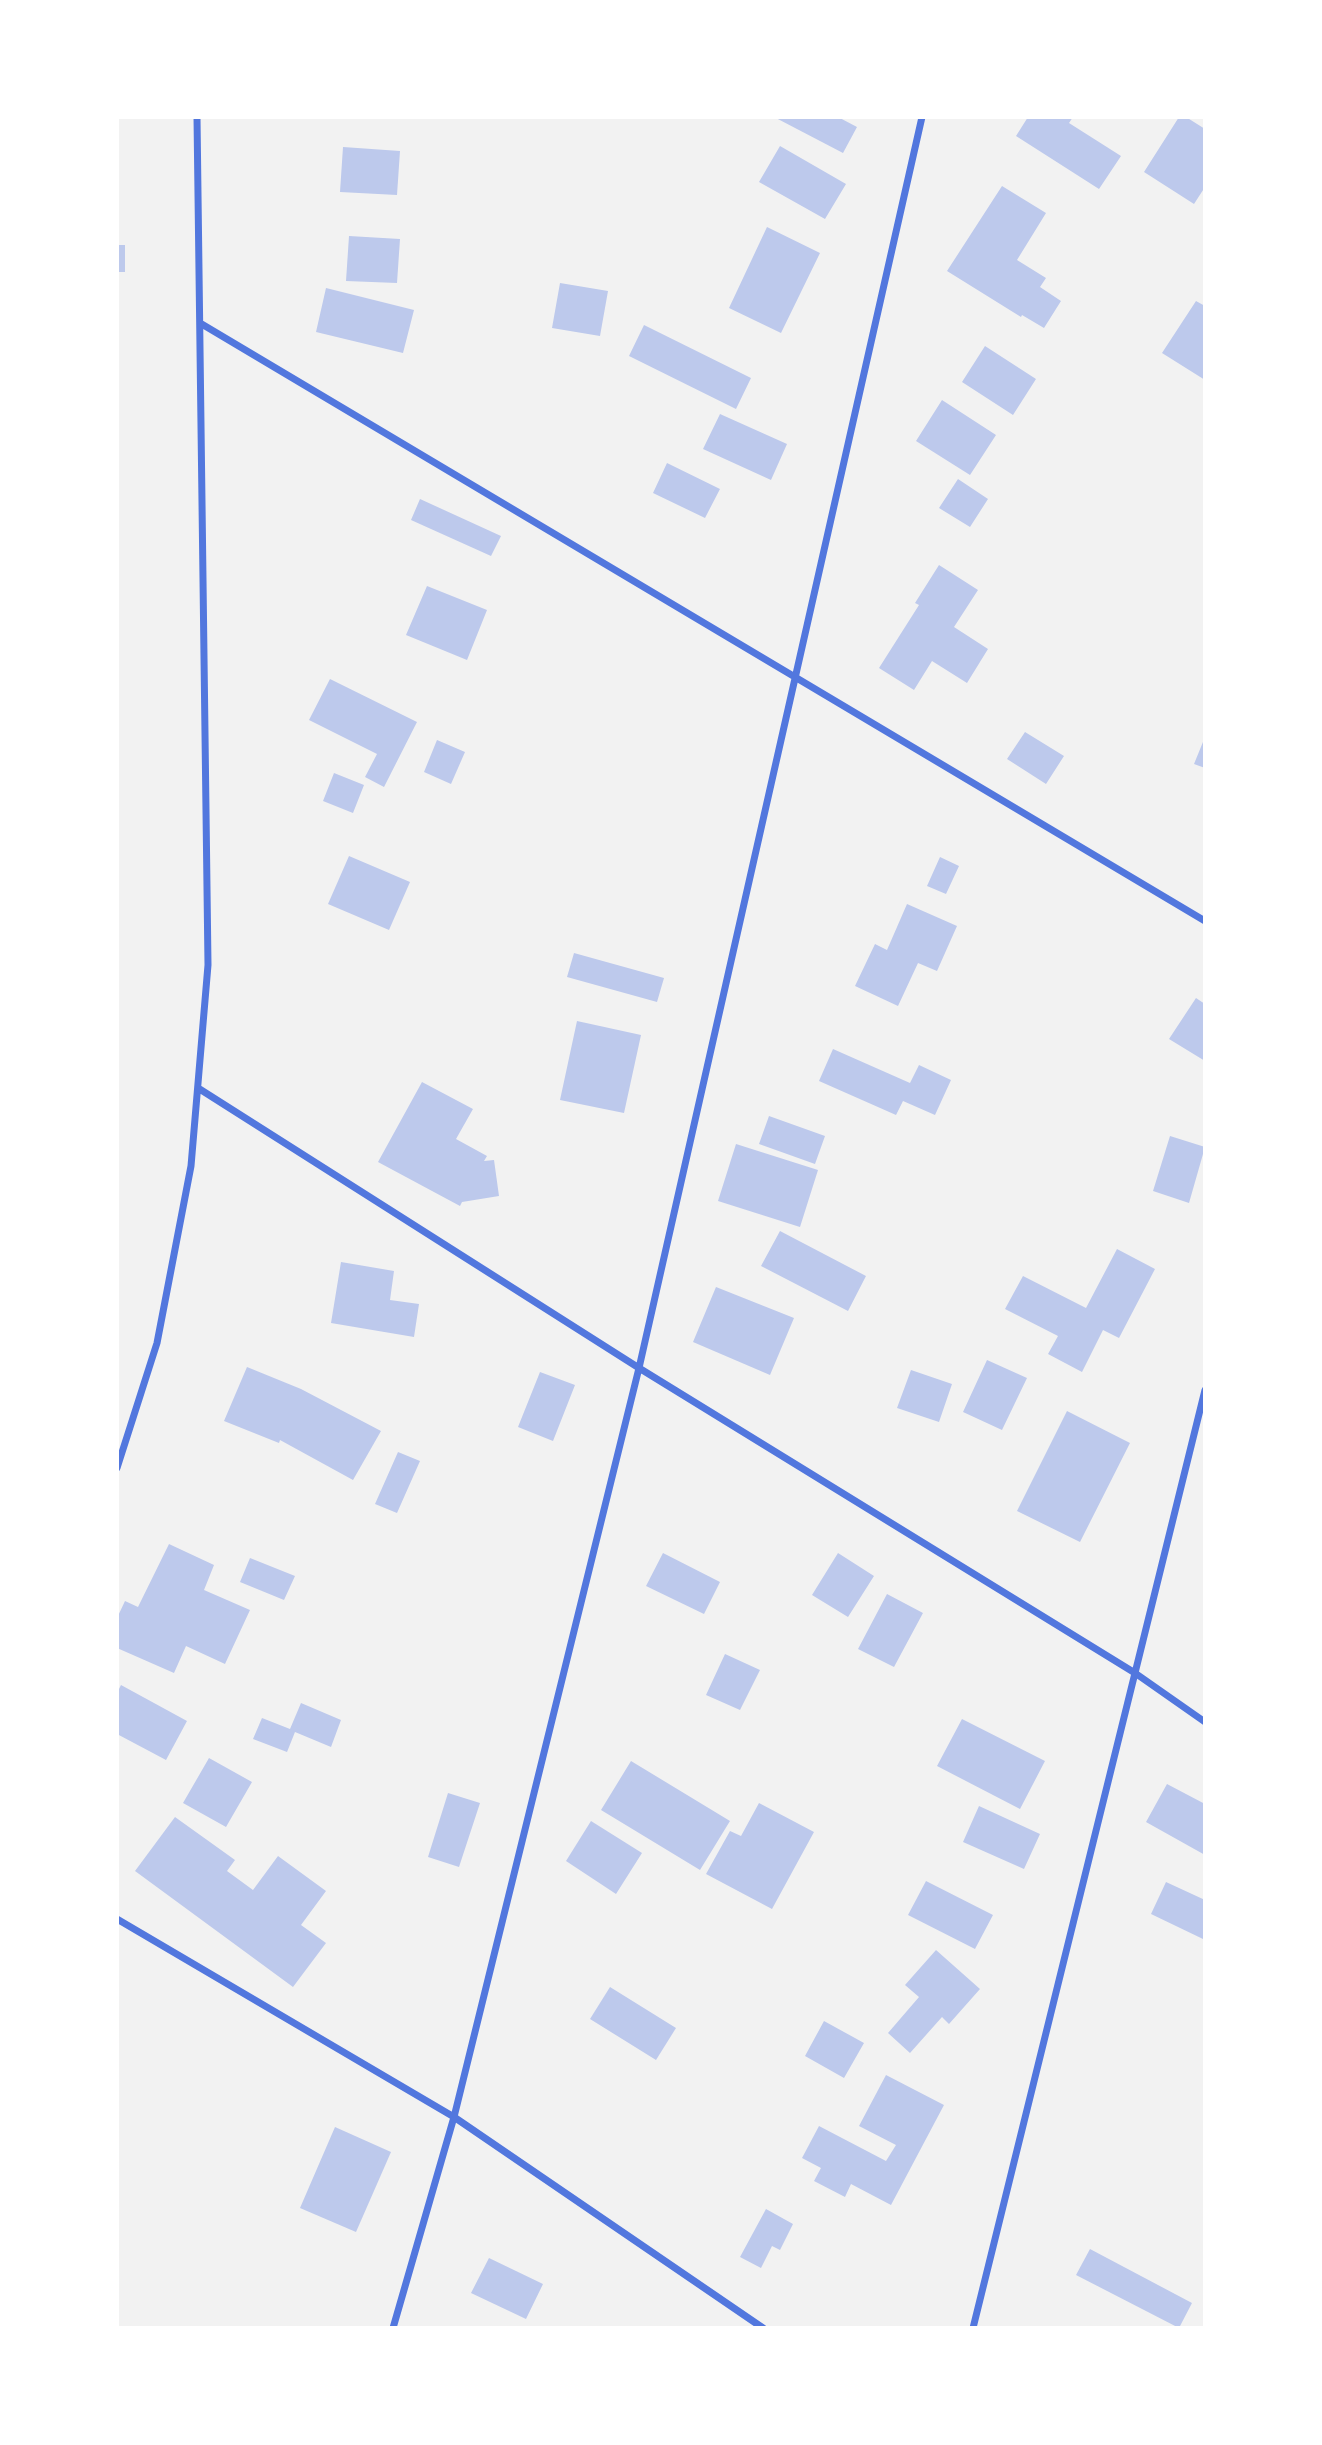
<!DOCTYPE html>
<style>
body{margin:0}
#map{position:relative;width:1322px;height:2445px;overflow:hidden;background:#f2f2f2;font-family:"Space Grotesk",sans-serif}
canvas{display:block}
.frame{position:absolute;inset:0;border:119px solid #fff;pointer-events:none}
</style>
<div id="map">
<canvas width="1322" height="2445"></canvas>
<div class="frame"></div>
</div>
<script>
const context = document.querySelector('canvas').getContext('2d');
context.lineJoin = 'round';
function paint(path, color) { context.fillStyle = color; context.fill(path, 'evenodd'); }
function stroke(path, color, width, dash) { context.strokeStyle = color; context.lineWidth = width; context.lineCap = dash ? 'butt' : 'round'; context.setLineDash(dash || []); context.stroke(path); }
const building = new Path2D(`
 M774,117H838L857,127L843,153Z
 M1028,117H1073L1069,123L1121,156L1099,189L1016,136Z
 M1179,117H1186L1205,129V187L1194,204L1144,172Z
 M780,146L846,184L825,219L759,182Z
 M343,147L400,151L397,195L340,192Z
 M1002,186L1046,213L1017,260L1046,278L1040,287L1061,301L1044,328L1022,315L1021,317L947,271Z
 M767,227L820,253L781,333L729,308Z
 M349,236L400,239L397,283L346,281Z
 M117,245H125V272H117Z
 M560,283L608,291L600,336L552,328Z
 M326,288L414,310L403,353L316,332Z
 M1196,301L1205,306V380L1162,353Z
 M644,325L751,378L736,409L629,356Z
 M985,346L1036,379L1013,415L962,382Z
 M942,400L996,435L970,475L916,441Z
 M720,414L787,444L771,480L703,449Z
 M667,463L720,489L705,518L653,493Z
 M958,479L988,499L970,527L939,508Z
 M420,499L501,536L491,556L411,520Z
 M939,565L978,590L954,627L988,649L967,683L932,661L914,690L879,668L919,605L915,603Z
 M427,586L487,610L467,660L406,635Z
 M330,679L417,722L384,787L365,777L377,754L309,720Z
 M1025,732L1064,756L1046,784L1007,759Z
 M1205,737V768L1194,764Z
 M437,740L465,752L451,784L424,772Z
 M334,773L364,785L353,813L323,801Z
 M349,856L410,882L389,930L328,904Z
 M940,857L959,866L946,894L927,886Z
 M907,904L957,926L937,971L918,963L898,1006L855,986L875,944L887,950Z
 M574,953L664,978L657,1002L567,977Z
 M1196,998L1205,1004V1061L1169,1039Z
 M577,1021L641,1035L624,1113L560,1100Z
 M833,1049L910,1083L919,1065L951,1080L935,1115L903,1101L896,1115L819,1081Z
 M422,1082L473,1109L456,1139L487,1156L484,1161L494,1160L499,1196L462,1202L460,1206L378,1162Z
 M769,1116L825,1136L815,1164L759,1144Z
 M1170,1136L1205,1147L1189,1203L1153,1191Z
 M736,1144L818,1170L800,1227L718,1201Z
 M780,1231L866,1276L848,1311L761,1266Z
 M1117,1249L1155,1269L1119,1338L1103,1330L1082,1372L1048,1354L1058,1336L1005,1309L1023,1276L1086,1308Z
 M341,1262L394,1271L390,1300L419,1304L414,1337L331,1323Z
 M716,1287L794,1318L770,1375L693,1342Z
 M987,1360L1027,1378L1002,1430L963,1412Z
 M247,1367L301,1389L381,1431L353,1480L280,1440L279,1443L224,1421Z
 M911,1370L952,1384L939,1422L897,1408Z
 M540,1372L575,1385L553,1441L518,1427Z
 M1067,1411L1130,1443L1080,1542L1017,1511Z
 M398,1452L420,1461L397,1513L375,1504Z
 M169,1544L214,1565L204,1590L250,1610L225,1664L186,1646L174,1673L117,1648V1618L125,1601L138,1607Z
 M663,1553L720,1582L704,1614L646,1586Z
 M838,1553L874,1576L848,1617L812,1595Z
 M250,1558L295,1576L284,1600L240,1582Z
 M887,1594L923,1613L894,1667L858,1649Z
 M725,1654L760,1670L740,1710L706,1695Z
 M121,1685L187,1721L166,1760L117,1734V1693Z
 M301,1703L341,1720L331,1747L295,1732L287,1752L253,1739L262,1718L290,1729Z
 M962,1719L1045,1761L1020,1809L937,1766Z
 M209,1758L252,1782L226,1827L183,1803Z
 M631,1761L730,1821L700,1870L601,1810Z
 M1167,1784L1205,1804V1855L1146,1822Z
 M448,1793L480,1803L459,1867L428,1857Z
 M759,1803L814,1832L772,1909L706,1874L730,1831L741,1836Z
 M979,1806L1040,1834L1024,1869L963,1842Z
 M175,1817L235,1860L227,1871L253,1890L278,1856L326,1891L301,1925L326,1943L293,1987L135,1871Z
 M591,1821L642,1853L616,1894L566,1861Z
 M926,1881L993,1915L975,1949L908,1915Z
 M1166,1882L1205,1900L1203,1939L1151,1914Z
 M936,1950L980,1989L949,2024L942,2017L910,2053L888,2033L919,1997L905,1985Z
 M610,1987L676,2028L656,2060L590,2019Z
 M824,2021L864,2043L844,2078L805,2056Z
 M886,2075L944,2105L891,2205L851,2184L845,2197L814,2181L821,2168L802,2158L819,2126L886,2161L896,2145L859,2126Z
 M335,2127L391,2152L356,2232L300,2208Z
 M766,2209L793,2224L780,2250L772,2246L761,2268L740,2257Z
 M1090,2249L1192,2303L1179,2328L1076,2275Z
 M489,2258L543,2284L526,2319L471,2293Z`);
const minor = new Path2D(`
 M200,323L1205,921
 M198,1088L639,1368L1135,1673L1205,1722
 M117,1468L157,1343L191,1166L208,965L197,117
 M117,1919L454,2117L763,2328
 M393,2328L454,2117L639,1368L922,117
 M973,2328L1205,1390`);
paint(building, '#bdc9ec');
stroke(minor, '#5277de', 7);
</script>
